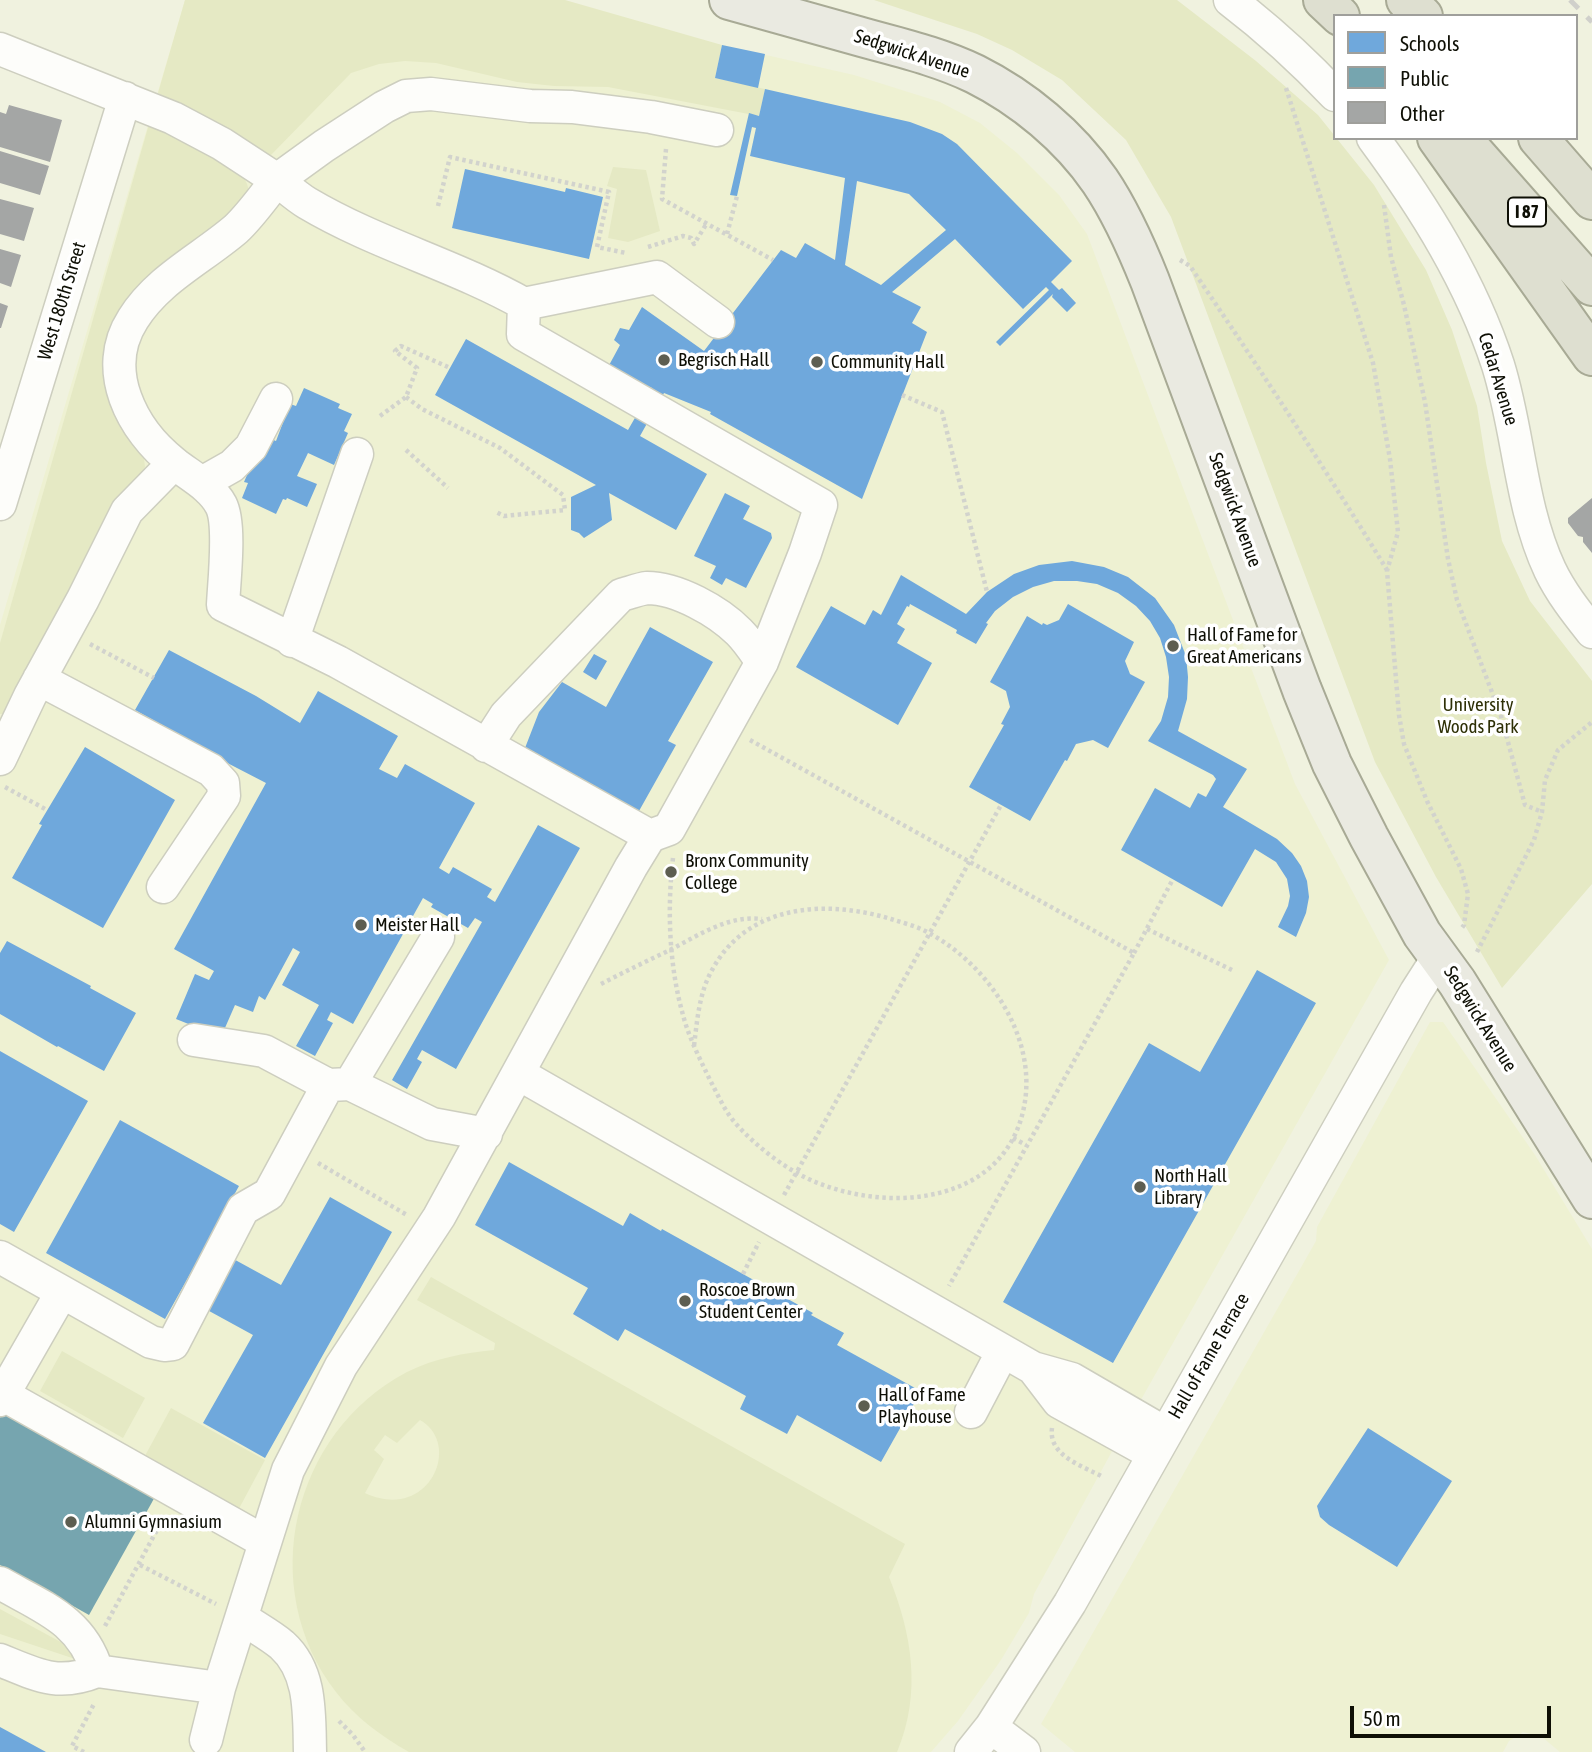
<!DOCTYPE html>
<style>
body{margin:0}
#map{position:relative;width:1592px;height:1752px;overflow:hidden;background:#f0f2df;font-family:"Asap Condensed",sans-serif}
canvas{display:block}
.legend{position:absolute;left:1333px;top:14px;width:245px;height:126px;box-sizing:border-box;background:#fff;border:2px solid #9f9f9b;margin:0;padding:9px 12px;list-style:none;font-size:21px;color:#0e0f05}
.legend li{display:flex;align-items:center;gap:14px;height:35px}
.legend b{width:35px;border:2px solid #9f9f9b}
.scale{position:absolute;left:1350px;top:1706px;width:201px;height:32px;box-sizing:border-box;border:4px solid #0e0f05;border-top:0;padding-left:9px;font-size:21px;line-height:24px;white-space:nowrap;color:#0e0f05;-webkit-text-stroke:5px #fff;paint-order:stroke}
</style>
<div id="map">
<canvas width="1592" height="1752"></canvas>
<ul class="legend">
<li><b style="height:19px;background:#6fa8dc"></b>Schools</li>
<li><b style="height:19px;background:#76a5af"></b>Public</li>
<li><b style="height:19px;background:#a4a6a5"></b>Other</li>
</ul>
<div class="scale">50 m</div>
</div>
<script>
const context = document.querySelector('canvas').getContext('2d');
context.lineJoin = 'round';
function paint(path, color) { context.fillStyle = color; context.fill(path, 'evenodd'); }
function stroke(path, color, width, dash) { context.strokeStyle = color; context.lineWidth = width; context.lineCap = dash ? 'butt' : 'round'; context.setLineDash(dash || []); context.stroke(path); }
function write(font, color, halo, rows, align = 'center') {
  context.font = font + ' "Asap Condensed",sans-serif'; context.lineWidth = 7; context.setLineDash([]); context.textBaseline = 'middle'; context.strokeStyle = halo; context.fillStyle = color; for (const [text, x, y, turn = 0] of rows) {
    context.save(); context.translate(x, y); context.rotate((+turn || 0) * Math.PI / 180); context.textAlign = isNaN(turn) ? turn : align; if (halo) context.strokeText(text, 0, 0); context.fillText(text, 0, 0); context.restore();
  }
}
const built = new Path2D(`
 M185,0L722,45L854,75L940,102L980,123L1017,153L1059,195L1087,234L1295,784L1389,960L1116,1444L1034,1594L1029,1613L1001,1660L958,1721L931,1752H0V625Z
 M1430,1022H1443L1535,1155L1592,1249V1752H1560L1542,1737L1523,1732L1509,1741L1503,1752H1075L1041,1724L1316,1241L1317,1227Z`);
const green = new Path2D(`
 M185,0H565L722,45L715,78L765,89L759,116L608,87L554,86L517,82L436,63L405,61L379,64L351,73L270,156L213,122L158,93Z
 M874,0H1177L1256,61L1318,115L1374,185L1426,270L1452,330L1477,406L1486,463L1502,541L1530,601L1592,681V884L1502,988L1436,877L1375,762L1171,217L1126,140L1062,80L1012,50L977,34Z
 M149,124C174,136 238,157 247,184C250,192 247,197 244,204L126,309L145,467L8,714H0V643Z
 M613,167L646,170L660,231L628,242L608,238L617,189L607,186Z
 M431,1277L905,1544L889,1577C912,1634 922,1693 897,1752H409C381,1736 356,1718 336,1692C256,1588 291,1433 407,1372C435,1358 464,1353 494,1350L495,1343L417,1300ZM420,1420C463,1444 429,1523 365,1493L384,1459L374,1450L385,1435L397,1443Z
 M62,1351L145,1398L123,1438L40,1391Z
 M171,1408L265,1460L235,1516L140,1465Z
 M0,1609L79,1652V1657L72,1658L0,1634Z`);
const schools = new Path2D(`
 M722,45L765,54L758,88L715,78Z
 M765,89L910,122L942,134L957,144L1072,261L1051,282L1059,290L1062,288L1076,303L1067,312L1052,297L1053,294L1000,346L996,342L1049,290L1046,287L1023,309L955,239L892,292L921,307L912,323L927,332L862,499L710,414L711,412L664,393L640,436L707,474L676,530L609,493L612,520L584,538L579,533L571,530V497L596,485L435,395L466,339L628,430L652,388L607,369L620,345L614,340L620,328L629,330L642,307L704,351L781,250L796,258L805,243L835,260L845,178L750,156L756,128L752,127L737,196L730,195L749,113L759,116ZM857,181L909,194L946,230L881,285L845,265Z
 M465,169L565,192L566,188L603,197L589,259L452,228Z
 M304,388L340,404L338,408L352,414L344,431L348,433L334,465L308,453L297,476L317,484L307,507L287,498L286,500L283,499L276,514L242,498L248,483L244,482L264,436L276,441L290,404L296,406Z
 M725,493L750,506L743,519L771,533L772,538L746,588L726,578L722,585L710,578L716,566L694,556Z
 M1072,561L1104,567L1128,577L1155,598L1174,625L1186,656L1188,677L1187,699L1178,731L1247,769L1223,807L1277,839L1292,853L1301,866L1307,881L1309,897L1306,913L1296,937L1278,927L1288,906L1290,896L1287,879L1276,862L1255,849L1222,907L1121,850L1155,788L1190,808L1198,793L1206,797L1216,779L1213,775L1148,741L1161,721L1168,697L1169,677L1166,657L1160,638L1150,621L1136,606L1118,593L1097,584L1077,581H1054L1033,587L1013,597L995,611L986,623L988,624L976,644L956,633L957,630L910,604L909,607L907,606L897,624L905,629L897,643L932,663L898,725L796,667L831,606L865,625L873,610L881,615L901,575L966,614L987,592L1014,574L1039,565Z
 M1068,604L1134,642L1125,661L1130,674L1145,682L1108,748L1093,740L1076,744L1067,761L1065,760L1030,821L969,787L1004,725L1001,724L1010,707L1006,691L990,682L1027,616L1042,625L1043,623L1047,625L1059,620Z
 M650,627L713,662L668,741L676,745L639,811L525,748L539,712L562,682L606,707Z
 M169,650L256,696L300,723L318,691L398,736L379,769L397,778L405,764L475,803L439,868L449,874L453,867L492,889L487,897L495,902L538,825L580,848L456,1069L422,1050L417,1059L422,1062L407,1089L392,1080L482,922L475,918L468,928L431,907L433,904L423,898L353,1024L331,1012L327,1020L333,1023L315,1056L296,1046L319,1005L282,985L300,952L293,948L265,1000L259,996L253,1012L235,1005L221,1037L176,1019L195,974L209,980L214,971L174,949L266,783L179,738L180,735L135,710Z
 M594,654L607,661L596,680L583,672Z
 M85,747L175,800L103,928L12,878L42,825L39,824Z
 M7,941L91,986L90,988L136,1013L104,1071L58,1046L57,1047L0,1014V953Z
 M1257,970L1316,1003L1113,1363L1003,1302L1149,1043L1200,1072Z
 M0,1051L88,1101L14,1232L0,1224Z
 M120,1120L239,1186L165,1319L46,1253Z
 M509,1162L623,1226L630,1213L661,1231L662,1229L813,1313L811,1315L844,1333L837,1345L915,1388L911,1396L916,1400L881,1462L797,1415L787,1434L740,1409L746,1396L625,1329L618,1341L573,1314L588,1288L475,1225Z
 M330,1197L392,1232L265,1458L203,1423L253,1335L200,1306L228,1256L281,1285Z
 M1368,1428L1452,1481L1397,1567L1329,1525L1320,1517L1317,1506Z
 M0,1727L46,1752H0Z`);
const public = new Path2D(`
 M4,1410L156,1495L89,1615L0,1565V1418Z`);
const building = new Path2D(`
 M9,105L62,120L50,162L0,147V112L6,114Z
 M0,151L49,166L40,195L0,183Z
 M0,199L34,208L24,241L0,234Z
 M0,249L21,255L11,287L0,283Z
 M0,303L8,306L1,328H0Z
 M1592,498V553L1583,542V537L1578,536L1568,523V518Z`);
const path = new Path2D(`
 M1286,88L1373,363L1390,459L1398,532L1387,571L1399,715L1404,744L1427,801L1461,869L1468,894L1464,925L1461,929
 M666,149L662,199L773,260
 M1384,205L1391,257L1404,305L1425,402L1448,559L1457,600L1501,716L1525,805L1542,812
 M438,206L450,157L609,192L597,247L626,253
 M727,234L737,196
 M648,247L683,236L691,238L694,244L707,223
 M1180,260L1190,266C1258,366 1324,467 1387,570
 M902,395L942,412L987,592
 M406,397L422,409L500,448L563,495L565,510L504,516L496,512
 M380,416L406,397L417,368L395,351L401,346L448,367
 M406,450L448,488
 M90,644L154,678
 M750,740L1134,953L949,1286
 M5,787L47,810
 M673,858C667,908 669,966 683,1015C689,1038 700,1059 710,1080C718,1095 725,1112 737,1125C758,1148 789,1172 818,1183C893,1213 1005,1203 1024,1107C1038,1037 988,965 929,933C917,926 903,923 891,919C825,899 746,904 711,972C699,994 697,1022 694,1046
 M1147,929L1232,970
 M1477,952L1534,840L1542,812L1545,780L1558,750L1592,722
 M1134,953L1173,879
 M601,984C624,972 647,961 670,950C699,935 728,915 762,919
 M1013,1138L1026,1145
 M318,1163L407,1215
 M784,1195L1001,805
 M743,1274L759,1242
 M1052,1428C1048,1456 1083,1466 1103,1477
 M140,1565L216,1604
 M105,1626L164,1517
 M339,1721L353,1735L365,1752
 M84,1752L72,1746L95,1702`);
const minor = new Path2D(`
 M1230,0C1268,29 1302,60 1335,95
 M0,49L173,118L222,144L277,180L324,146L384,107L406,96L431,94L530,106L572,107L651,117L717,130
 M1373,138C1424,207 1471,282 1498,365C1519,432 1520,506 1550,570C1561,593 1577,613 1592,632
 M524,304L657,277L718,322
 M202,483L232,466L251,447L276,399
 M0,504L125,98
 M292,641L357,454
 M39,679L211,770L223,783L224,796L163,887
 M486,746L506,715L621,595C629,593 639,589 647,588C677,588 718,611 739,632C748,641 755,652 762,662
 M0,759L30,696L83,599L127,511L174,463
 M519,1074L1033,1368L1072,1379L1165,1433
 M350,1084L438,937
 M329,1085L350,1084L432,1124L486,1134
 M0,1257L151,1342L164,1345L173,1344L243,1209L269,1194L328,1085L264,1051L194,1040
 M1033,1368L1059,1402L1153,1454
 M0,1393L265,1542
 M0,1400L62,1292
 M971,1412L1003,1351
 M0,1583C42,1607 82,1620 97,1671L219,1688L288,1470L341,1366L439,1217L631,867L650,836L669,829L762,662L805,553L821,505L523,334L524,304C455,265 376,244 307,203C297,197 287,188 277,180C264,196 251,215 236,229C201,259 158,279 133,319C100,370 132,430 174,463C190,476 211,486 221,505C231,524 224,582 223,605L338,662L650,836
 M242,1618C255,1627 270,1635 282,1645C312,1672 309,1715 310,1752
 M0,1660C37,1675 58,1687 97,1671
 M991,1727L1024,1752
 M206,1740L219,1688
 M971,1752L991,1727L1070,1603L1416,992L1439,956`);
const major = new Path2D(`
 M729,0C772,12 815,24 858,36C897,47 938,56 975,74C1023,98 1069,136 1100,181C1121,212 1136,246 1150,281L1302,690L1332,764L1369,837L1422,934L1457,982L1592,1199`);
const highway = new Path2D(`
 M1323,0L1340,16
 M1406,0L1423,16
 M1437,138L1592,356
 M1538,138L1592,200
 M1472,150L1592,286`);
const rail = new Path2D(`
 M1570,0L1592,22`);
const markers = [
 [664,360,7,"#5d5e51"],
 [817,362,7,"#5d5e51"],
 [1173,646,7,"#5d5e51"],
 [671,872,7,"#5d5e51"],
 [361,925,7,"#5d5e51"],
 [1140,1187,7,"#5d5e51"],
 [685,1301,7,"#5d5e51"],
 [864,1406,7,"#5d5e51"],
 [71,1522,7,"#5d5e51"]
];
const shields = [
 [1527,212,38]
];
const shieldNames = [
 ["I 87",1527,212]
];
const streetNames = [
 ["Sedgwick Avenue",912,54,18],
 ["West 180th Street",62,301,-73],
 ["Cedar Avenue",1498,379,73],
 ["Sedgwick Avenue",1235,510,70],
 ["Sedgwick Avenue",1480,1019,58],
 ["Hall of Fame Terrace",1209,1356,-60]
];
const poiNames = [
 ["Begrisch Hall",678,360],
 ["Community Hall",831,362],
 ["Hall of Fame for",1187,635],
 ["Great Americans",1187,657],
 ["Bronx Community",685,861],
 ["College",685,883],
 ["Meister Hall",375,925],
 ["North Hall",1154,1176],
 ["Library",1154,1198],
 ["Roscoe Brown",699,1290],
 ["Student Center",699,1312],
 ["Hall of Fame",878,1395],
 ["Playhouse",878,1417],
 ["Alumni Gymnasium",85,1522]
];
const parkNames = [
 ["University",1478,705],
 ["Woods Park",1478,727]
];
paint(built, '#eef1d2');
paint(green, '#e5e9c4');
paint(schools, '#6fa8dc');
paint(public, '#76a5af');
paint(building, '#a4a6a5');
stroke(minor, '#cdcebf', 35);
stroke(major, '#a8aa95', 42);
stroke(highway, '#a8aa95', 42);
stroke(path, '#d2d3cd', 4.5, [3.5, 3.5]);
stroke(minor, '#fdfdfa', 32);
stroke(major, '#eaeae1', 38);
stroke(highway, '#dedfd0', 38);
stroke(rail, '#d0d0cb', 5, [12, 12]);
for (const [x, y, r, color] of markers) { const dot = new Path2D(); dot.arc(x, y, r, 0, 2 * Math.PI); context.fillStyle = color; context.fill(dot); stroke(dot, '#fff', 2.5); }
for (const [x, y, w] of shields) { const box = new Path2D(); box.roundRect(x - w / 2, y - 14.5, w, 29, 5); context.fillStyle = '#fff'; context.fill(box); stroke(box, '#0e0f05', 2); }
write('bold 18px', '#0e0f05', null, shieldNames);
write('19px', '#0e0f05', '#fff', streetNames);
write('19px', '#0e0f05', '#fff', poiNames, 'left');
write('19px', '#2e3006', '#fff', parkNames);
</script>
